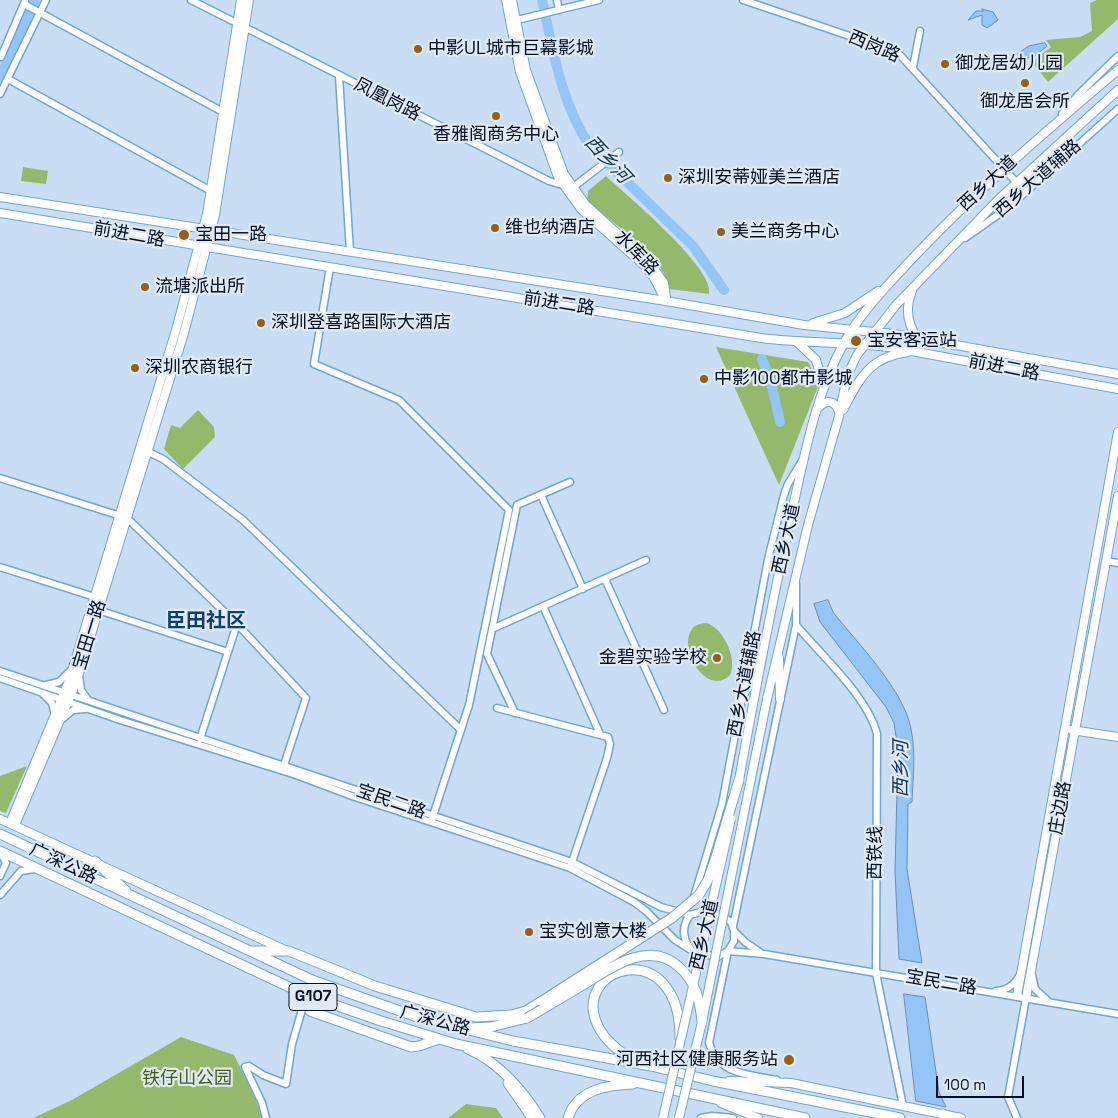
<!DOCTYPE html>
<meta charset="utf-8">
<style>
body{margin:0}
#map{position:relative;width:1118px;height:1118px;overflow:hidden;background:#c9def4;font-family:"Space Grotesk",sans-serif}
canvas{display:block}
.scale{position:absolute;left:936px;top:1076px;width:88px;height:22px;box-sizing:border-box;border:2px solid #000e21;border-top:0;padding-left:6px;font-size:15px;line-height:18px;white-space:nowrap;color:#000e21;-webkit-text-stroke:4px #dfeaf5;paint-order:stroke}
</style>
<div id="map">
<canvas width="1118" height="1118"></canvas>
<div class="scale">100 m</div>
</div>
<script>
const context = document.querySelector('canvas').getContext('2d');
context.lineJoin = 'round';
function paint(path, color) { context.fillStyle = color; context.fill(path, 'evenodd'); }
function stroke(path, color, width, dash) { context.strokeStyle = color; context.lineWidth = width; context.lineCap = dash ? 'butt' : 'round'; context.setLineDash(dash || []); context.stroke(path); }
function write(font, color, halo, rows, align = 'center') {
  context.font = font + ' "Space Grotesk","Noto Sans SC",sans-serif'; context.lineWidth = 4.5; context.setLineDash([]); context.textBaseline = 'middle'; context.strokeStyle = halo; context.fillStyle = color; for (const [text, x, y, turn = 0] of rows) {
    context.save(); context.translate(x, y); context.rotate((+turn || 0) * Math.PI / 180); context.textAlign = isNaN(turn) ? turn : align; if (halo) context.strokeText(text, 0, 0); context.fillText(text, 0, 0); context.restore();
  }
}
const green = new Path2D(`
 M1097,0H1118V19L1048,82L1032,62L1051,47L1046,40L1080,37L1092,31L1090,3Z
 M23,167L48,171L46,184L21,181Z
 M606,176C626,195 715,268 709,294L669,289C668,260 609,220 587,201L588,191Z
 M716,347L808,362L819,384L779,485Z
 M198,410L214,427L215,437L183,469L164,449L171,425L180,428Z
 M706,623C723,627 738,659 730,675C702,703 666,624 706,623Z
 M27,766L6,813L0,811V776Z
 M181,1037L234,1055L265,1118H33L72,1100Z
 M466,1104L496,1108L503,1118H448Z`);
const water = new Path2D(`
 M982,9L993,12L998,20L987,28L982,25V15L968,20L976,11H983Z
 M1045,43L1047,46L1031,59L1029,57L1020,64L1014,56L1029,46Z
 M828,600L833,612C858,644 904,690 911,729C916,753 913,778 912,802L908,804L907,869L922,963L899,959L895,871L898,750L894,723L886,707L820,622L814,604Z
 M904,994L925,997L939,1092L946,1107L916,1101Z`);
const river = new Path2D(`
 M542,0C553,49 561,104 590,146L693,246L724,290
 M0,77L35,0
 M762,359L771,382L780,422`);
const minor = new Path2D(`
 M191,0L549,181L572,188L619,152
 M557,0L559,10
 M743,0L885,48L900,55L1016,182
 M24,4L223,112
 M513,21L599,0
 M1,57L25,1
 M913,67L920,31
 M339,76L350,252
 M8,79L211,191
 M0,94L46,0
 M1062,114L1078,95L1118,56
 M965,238L1009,207L1118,109
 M330,267L314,364L399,400L509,510L469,705L432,819
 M144,450L163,459L243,520L461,730
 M0,478L127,518L237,624L306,698L284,765
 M541,495L583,589
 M1106,561L1118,563
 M0,567L98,598
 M605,579L664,710
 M543,606L600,734
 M98,610L228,652
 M796,625C821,655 868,697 877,734L876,973L903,1106
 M492,629L646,560
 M0,671L572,862L661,907L690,915L701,912L722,915L731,922L734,931L745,942L761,953
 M79,675L81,690L88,700
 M0,678L120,720L296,775L352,796L570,868L634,902L646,911L675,940L694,952L717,957L728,951L764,954L1118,1014
 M46,685L59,682L71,670
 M43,694L52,703L55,715
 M497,708L608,737L610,744L607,758L571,865
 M515,713L487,654L517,505L570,482
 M61,720L73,710L85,709
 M200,739L237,624
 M0,876L6,863L1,853
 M0,895L21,871L35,869
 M693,900L722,804L768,559L784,495L788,484L802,461
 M690,915C682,926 682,937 690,948
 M733,926L796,625V584
 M734,931V941L728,951L709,1043C720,1076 748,1074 777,1080
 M1032,975L1035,989L1048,1001
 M996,991C1008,990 1014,985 1020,975
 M266,1118L262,1103L245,1067L249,1066L263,1075L286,1084L292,1044L306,996
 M701,1118L712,1116L733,1118
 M1017,1118L1008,1097L1026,998`);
const major = new Path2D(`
 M506,0L520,72L558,177L581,209L646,267L654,278L666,301
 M512,0L526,70L564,174L586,205L650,263L664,283L666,297
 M0,197L666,301L804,325L894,334L1118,374
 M0,213L761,338C806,344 850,341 895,348L1118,389
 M912,291C905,308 907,324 918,339
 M813,323L845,313L878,291
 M797,342L816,360L824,387
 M819,407C827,399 836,401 839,412
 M843,410C860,378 869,357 908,352
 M779,658L780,699
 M742,699L758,660
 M767,699L808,525L839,416L847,376L857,355L896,305L999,199L1118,90
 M1072,730L1118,737
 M739,780C755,692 772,603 791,516C804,458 815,395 844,343C861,312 886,287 910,261C975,192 1046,131 1118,70
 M0,819L285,950
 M10,823L69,681L176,330L207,214L241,0
 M15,825L76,683L184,333L215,215L249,0
 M1017,996L1118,432
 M1026,998L1118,496
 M729,1081L791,1083L961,1118
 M721,1103L758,1118`);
const highway = new Path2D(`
 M0,834L312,980L420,1018L513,1041L651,1066L713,1081L900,1118
 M0,851L306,995L378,1020L456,1044L805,1118
 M95,861L126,891
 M250,951H289L375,986L476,1017L511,1015L526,1011L542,1001
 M306,995L310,1011L411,1047L419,1046L439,1039
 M470,1028L491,1027L527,1018
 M468,1049C500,1063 522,1089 540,1118
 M634,1060C619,1052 606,1042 598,1026C569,966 680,933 680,1038
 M508,1083L532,1118
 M943,1114L948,1118
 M568,1118C577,1089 608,1085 633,1084`);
const majorBridge = new Path2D(`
 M663,1118L731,819
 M679,1118L702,1022L767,699`);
const highwayBridge = new Path2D(`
 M542,1001L672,918L699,895L708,880L715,860L739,780
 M527,1018C545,1008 564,996 583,985C610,968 649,939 679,967C696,982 700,1000 702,1022`);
const markers = [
 [418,49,5,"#956016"],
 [945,64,5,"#956016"],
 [1025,83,5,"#956016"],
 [496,116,5,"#956016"],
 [668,178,5,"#956016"],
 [495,228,5,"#956016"],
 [721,232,5,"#956016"],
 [184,235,6,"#956016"],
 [145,287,5,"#956016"],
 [261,323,5,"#956016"],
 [856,341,6,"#956016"],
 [135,368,5,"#956016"],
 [704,379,5,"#956016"],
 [717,658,5,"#956016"],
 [529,932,5,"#956016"],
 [789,1060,6,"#956016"]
];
const shields = [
 [313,997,48]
];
const shieldNames = [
 ["G107",313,997]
];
const streetNames = [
 ["西岗路",874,47,23],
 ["凤凰岗路",387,100,27],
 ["西乡大道辅路",1038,179,-41],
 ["西乡大道",988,184,-43],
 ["前进二路",129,235,10],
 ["水库路",636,253,46],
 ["前进二路",559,304,9],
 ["前进二路",1004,368,11],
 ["西乡大道",787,539,-78],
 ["宝田一路",90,635,-73],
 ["西乡大道辅路",745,684,-79],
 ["宝民二路",391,802,19],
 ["庄边路",1061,808,-80],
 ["西铁线",876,853,-89],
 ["广深公路",63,864,25],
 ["西乡大道",705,935,-77],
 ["宝民二路",941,983,10],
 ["广深公路",435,1021,15]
];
const poiNames = [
 ["中影UL城市巨幕影城",428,49],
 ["御龙居幼儿园",955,64],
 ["御龙居会所",1025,102,"center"],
 ["香雅阁商务中心",496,135,"center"],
 ["深圳安蒂娅美兰酒店",678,178],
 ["维也纳酒店",505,228],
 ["美兰商务中心",731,232],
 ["宝田一路",195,235],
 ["流塘派出所",155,287],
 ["深圳登喜路国际大酒店",271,323],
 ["宝安客运站",867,341],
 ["深圳农商银行",145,368],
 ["中影100都市影城",714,379],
 ["金碧实验学校",707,658,"right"],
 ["宝实创意大楼",539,932],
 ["河西社区健康服务站",778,1060,"right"]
];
const parkNames = [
 ["铁仔山公园",187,1079]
];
const waterNames = [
 ["西乡河",607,160,47],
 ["西乡河",902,769,-90]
];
const quarterNames = [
 ["臣田社区",206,622]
];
paint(green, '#95b96a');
paint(water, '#94c5f6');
stroke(water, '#688eb6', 1);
stroke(river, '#94c5f6', 10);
stroke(minor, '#71a4d7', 9);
stroke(major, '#71a4d7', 10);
stroke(highway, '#71a4d7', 11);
stroke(minor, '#fff', 6);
stroke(major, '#fff', 8);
stroke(highway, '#fff', 9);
stroke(majorBridge, '#71a4d7', 10, []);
stroke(highwayBridge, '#71a4d7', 11, []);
stroke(majorBridge, '#fff', 8);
stroke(highwayBridge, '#fff', 9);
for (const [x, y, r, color] of markers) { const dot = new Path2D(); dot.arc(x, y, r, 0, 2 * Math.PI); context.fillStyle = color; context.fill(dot); stroke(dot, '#dfeaf5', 2); }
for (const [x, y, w] of shields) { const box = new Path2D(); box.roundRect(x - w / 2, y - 13.5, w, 27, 4); context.fillStyle = '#dfeaf5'; context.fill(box); stroke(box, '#000e21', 1); }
write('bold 16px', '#000e21', null, shieldNames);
write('18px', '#000e21', '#dfeaf5', streetNames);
write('18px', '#000e21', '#dfeaf5', poiNames, 'left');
write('18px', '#425f15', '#dfeaf5', parkNames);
write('italic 19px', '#123555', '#dfeaf5', waterNames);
write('bold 20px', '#09406c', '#dfeaf5', quarterNames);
</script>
